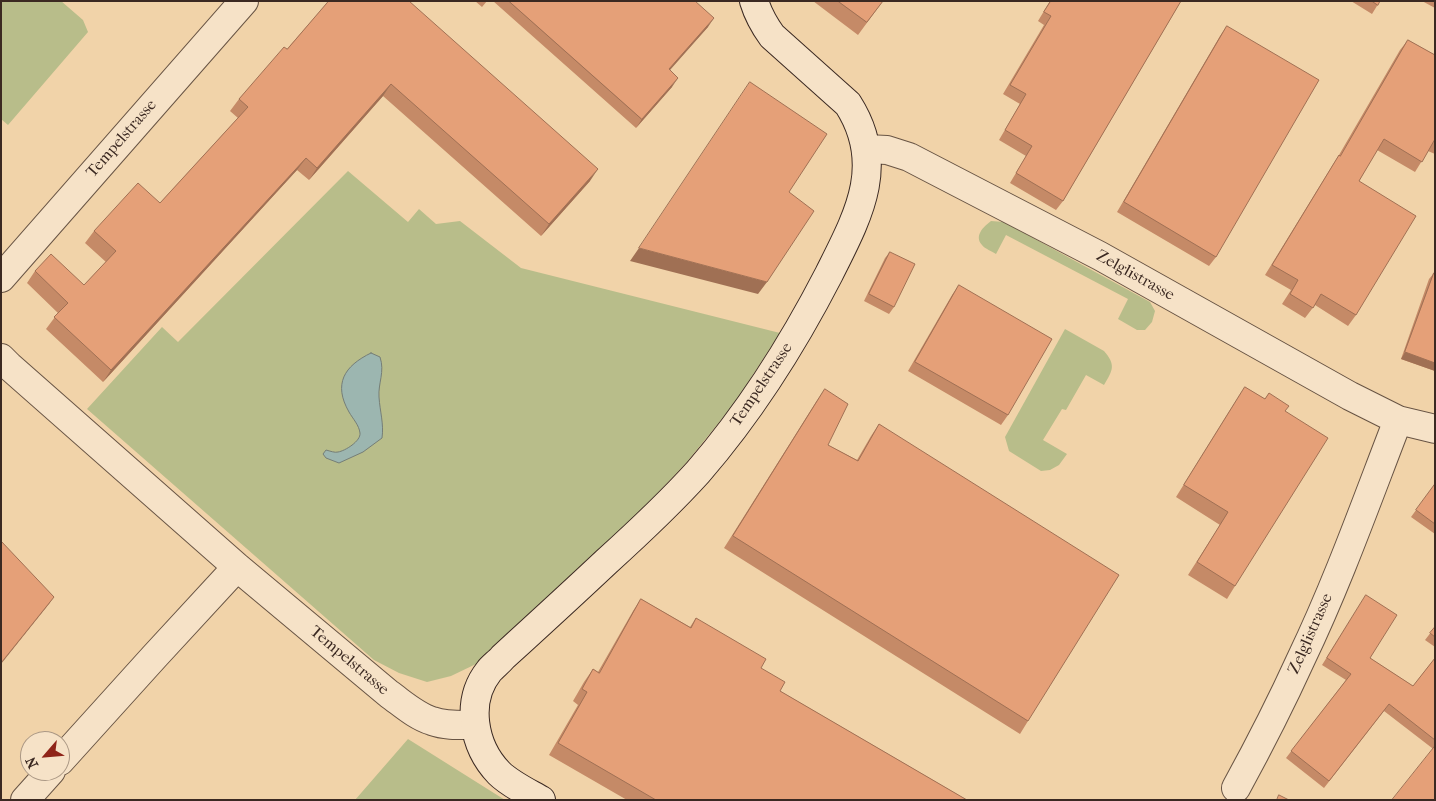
<!DOCTYPE html>
<style>
body{margin:0}
#map{position:relative;width:1436px;height:801px;overflow:hidden;background:#f1d3a9;font-family:"IM FELL French Canon",serif}
canvas{display:block}
.frame{position:absolute;inset:0;border:2px solid #3b2922;pointer-events:none}
.north{position:absolute;left:20px;top:731px;width:50px;height:50px;box-sizing:border-box;background:#f6e2c7;border:1px solid #ab9885;border-radius:50%;rotate:243deg;font-size:14px;font-weight:700;line-height:20px;text-align:center;color:#3b2922}
.north::after{content:'';display:block;margin:auto;width:18px;height:22px;background:#8f2418;clip-path:polygon(50% 0,100% 100%,50% 72%,0 100%)}
</style>
<div id="map">
<canvas width="1436" height="801"></canvas>
<div class="frame"></div>
<div class="north">N</div>
</div>
<script>
const context = document.querySelector('canvas').getContext('2d');
context.lineJoin = 'round';
function paint(path, color) { context.fillStyle = color; context.fill(path, 'evenodd'); }
function stroke(path, color, width, dash) { context.strokeStyle = color; context.lineWidth = width; context.lineCap = dash ? 'butt' : 'round'; context.setLineDash(dash || []); context.stroke(path); }
function write(font, color, halo, rows, align = 'center') {
  context.font = font + ' "IM FELL French Canon",serif'; context.lineWidth = 5; context.setLineDash([]); context.textBaseline = 'middle'; context.strokeStyle = halo; context.fillStyle = color; for (const [text, x, y, turn = 0] of rows) {
    context.save(); context.translate(x, y); context.rotate((+turn || 0) * Math.PI / 180); context.textAlign = isNaN(turn) ? turn : align; if (halo) context.strokeText(text, 0, 0); context.fillText(text, 0, 0); context.restore();
  }
}
const green = new Path2D(`
 M1,1H61L83,20L88,32L8,125L1,119Z
 M348,171L408,222L419,209L436,224L460,221L521,268L780,333L734,404L686,463L635,517L573,573L493,650L476,664L451,676L427,682L399,673L374,660L87,409L162,327L178,342Z
 M991,221L1004,222L1150,302L1155,311L1152,322L1145,330H1137L1118,319L1128,299L1006,235L996,254C992,251 985,249 982,245C974,236 983,227 991,221Z
 M1065,329L1104,351C1116,365 1113,370 1104,385L1086,375L1066,410L1062,409L1043,440L1067,454L1059,465L1050,470L1041,471L1009,451L1005,437Z
 M408,739L505,800H355Z`);
const water = new Path2D(`
 M371,353L380,357C385,372 378,383 379,397C380,412 384,424 382,438L363,452L339,463L326,458L323,454L326,450C330,451 335,453 338,452C345,451 361,441 360,433C359,425 353,419 349,412C333,384 344,366 371,353Z`);
const street = new Path2D(`
 M866,149L887,150L909,157L1100,256L1350,396L1398,420L1435,429
 M1,278L244,1
 M1,358L9,366L237,567L389,694C403,704 416,716 432,721C446,726 461,725 475,725
 M60,761L154,657L237,567
 M1236,788C1259,746 1281,703 1301,659C1338,582 1367,500 1398,420
 M25,800L51,771`);
const secondary = new Path2D(`
 M541,800C527,792 510,784 499,773C473,746 465,701 489,671C493,666 499,662 503,657C537,626 572,594 606,562C638,533 669,504 698,472C750,412 793,344 829,274C858,216 887,165 848,104L772,36C764,25 758,14 754,1`);
const wall = new Path2D(`
 M329,1L590,181L541,236L383,96L309,180L297,170L103,382L46,329L58,313L27,283L35,271L84,285L106,262L85,243L94,231L160,203L238,118L230,111L239,99L287,49Z
 M475,1H487L482,7Z
 M493,1H695L708,27L669,70L672,87L636,128Z
 M813,1H883L858,35Z
 M1050,1H1181L1063,201L1056,210L1010,183L1026,156L999,140L1020,104L1003,94L1044,25L1038,21Z
 M1351,1H1380L1372,14Z
 M1422,1H1435V8Z
 M1227,26L1216,257L1209,266L1117,212L1220,36Z
 M1408,40L1435,55V154L1428,151L1415,172L1377,150L1359,181L1356,315L1348,326L1315,305L1305,318L1282,304L1291,290L1265,275L1332,166L1339,155L1400,50Z
 M890,252L894,307L889,314L864,301L885,258Z
 M1434,273L1435,371L1401,359L1429,279Z
 M959,285L1008,415L1001,425L908,371L952,295Z
 M1245,387L1265,399L1269,393L1285,411L1235,586L1227,599L1188,575L1220,525L1176,497L1237,399Z
 M825,389L828,445L857,460L871,436L879,424L1028,721L1020,734L724,548L816,402Z
 M1435,484V534L1411,517Z
 M1366,595L1370,658L1413,686L1435,658V800L1432,748L1384,711L1324,788L1286,758L1346,680L1322,665Z
 M641,599L690,627L696,618L761,668L780,691L967,800H627L549,755L578,705L573,701L584,682L593,669L598,672L633,611Z
 M1435,627V647L1425,640Z`);
const shadedWall = new Path2D(`
 M714,18L708,27L663,78L669,69Z
 M678,78L672,87L636,128L642,119Z
 M391,84L383,96L309,180L317,168Z
 M306,158L297,170L103,382L111,370Z
 M598,169L590,181L541,236L549,224Z
 M639,248L767,282L758,294L630,261Z
 M1405,352L1435,363V371L1401,359Z
 M54,597L49,604L1,664V663Z`);
const building = new Path2D(`
 M329,1H409L598,169L549,224L391,84L317,168L306,158L111,370L54,317L68,303L35,271L51,254L84,285L116,251L94,231L138,183L160,203L248,107L239,99L284,47L287,49Z
 M509,1H695L714,18L669,69L678,78L642,119Z
 M838,1H883L867,22Z
 M1051,1H1181L1063,201L1016,173L1032,146L1005,130L1026,94L1010,85L1051,16L1044,12Z
 M1372,1H1380L1378,5Z
 M1227,26L1319,80L1216,257L1124,202Z
 M1408,40L1435,55V139L1422,162L1384,139L1359,181L1416,216L1356,315L1321,294L1313,308L1290,294L1298,280L1272,265L1339,155L1340,156Z
 M750,82L827,134L789,192L814,211L767,282L639,248Z
 M890,252L915,264L894,307L869,294Z
 M1434,273H1435V363L1405,352Z
 M959,285L1052,339L1008,415L915,362Z
 M1245,387L1265,399L1269,393L1289,406L1285,411L1328,438L1235,586L1197,562L1228,512L1184,485Z
 M825,389L848,404L828,445L858,461L879,424L1119,575L1028,721L733,536Z
 M1435,484V524L1416,510Z
 M1,541L54,597L1,663Z
 M1366,595L1397,615L1370,658L1413,686L1435,658V740L1389,704L1329,781L1291,751L1351,674L1327,658Z
 M641,599L691,628L696,618L766,659L761,668L785,682L780,691L967,800H656L558,743L587,692L582,689L593,669L599,673Z
 M1435,627V637L1430,633Z
 M1435,746V800H1392Z
 M1279,795L1289,800H1277Z`);
const streetNames = [
 ["Tempelstrasse",122,139,-49],
 ["Zelglistrasse",1135,276,29],
 ["Tempelstrasse",762,385,-56],
 ["Zelglistrasse",1311,634,-66],
 ["Tempelstrasse",349,661,40]
];
paint(green, '#b8bd8a');
paint(water, '#9cb6b0');
stroke(water, '#757e77', 1);
stroke(street, '#685444', 30);
stroke(secondary, '#3b2922', 30);
stroke(street, '#f6e2c7', 28);
stroke(secondary, '#f6e2c7', 28);
paint(wall, '#c58a67');
paint(shadedWall, '#a07054');
paint(building, '#e5a078');
stroke(building, '#a07054', 1);
write('16px', '#3b2922', '#f6e2c7', streetNames);
</script>
